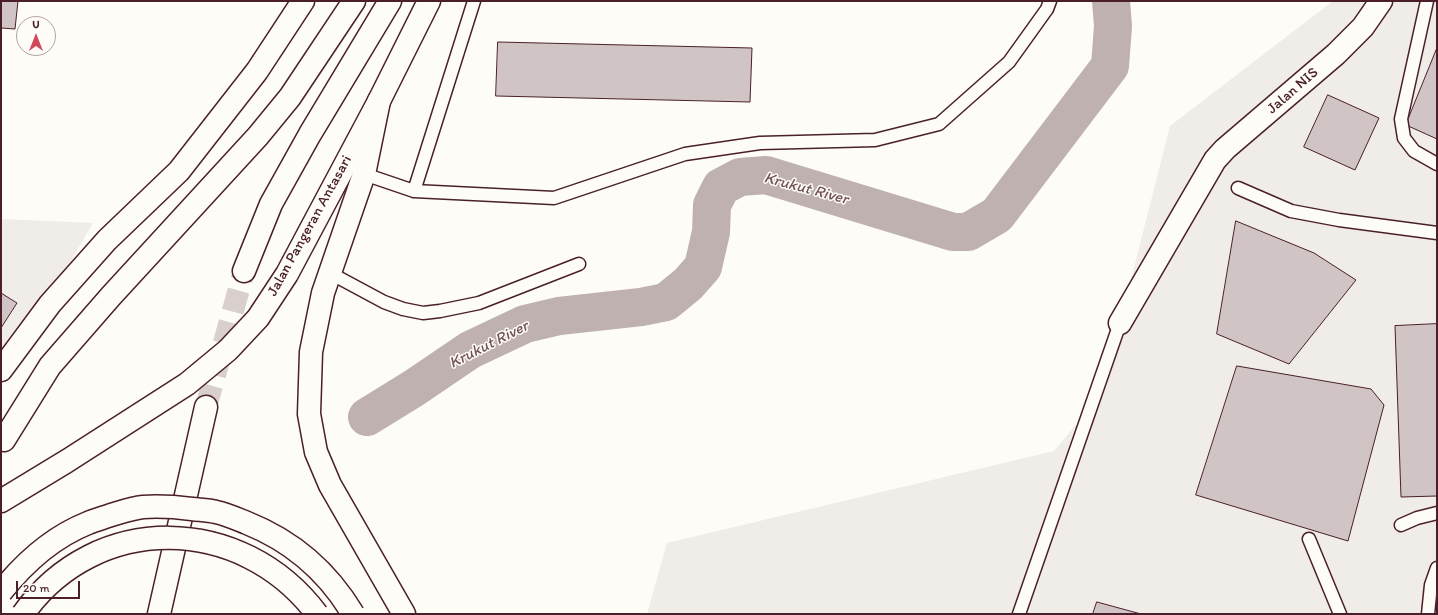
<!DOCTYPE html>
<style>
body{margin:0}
#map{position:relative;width:1438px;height:615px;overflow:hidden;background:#fdfcf7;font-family:Itim,sans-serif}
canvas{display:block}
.frame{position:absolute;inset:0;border:2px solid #4a1f2b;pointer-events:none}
.north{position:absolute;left:16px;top:16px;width:40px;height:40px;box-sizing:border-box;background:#fdfcf7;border:1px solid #b5a4a5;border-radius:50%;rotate:0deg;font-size:11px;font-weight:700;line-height:16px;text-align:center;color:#4a1f2b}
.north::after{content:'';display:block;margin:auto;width:14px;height:18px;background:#d1495b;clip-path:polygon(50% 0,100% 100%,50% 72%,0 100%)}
.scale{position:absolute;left:16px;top:581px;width:64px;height:18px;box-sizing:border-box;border:2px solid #4a1f2b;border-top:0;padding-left:5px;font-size:12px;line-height:14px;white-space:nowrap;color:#4a1f2b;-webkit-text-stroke:3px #fdfcf7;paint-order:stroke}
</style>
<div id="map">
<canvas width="1438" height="615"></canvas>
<div class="frame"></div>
<div class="north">U</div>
<div class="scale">20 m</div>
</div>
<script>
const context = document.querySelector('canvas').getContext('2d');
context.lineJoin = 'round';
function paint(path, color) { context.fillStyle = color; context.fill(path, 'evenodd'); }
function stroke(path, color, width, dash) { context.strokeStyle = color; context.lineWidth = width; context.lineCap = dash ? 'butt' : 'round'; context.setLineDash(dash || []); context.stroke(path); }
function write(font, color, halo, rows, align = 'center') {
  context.font = font + ' Itim,sans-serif'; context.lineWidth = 3; context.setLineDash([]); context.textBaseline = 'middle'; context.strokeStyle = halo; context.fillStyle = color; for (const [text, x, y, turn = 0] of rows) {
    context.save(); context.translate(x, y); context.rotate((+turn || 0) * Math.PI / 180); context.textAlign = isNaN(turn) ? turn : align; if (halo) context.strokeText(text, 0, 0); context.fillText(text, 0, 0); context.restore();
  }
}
const built = new Path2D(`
 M1333,1H1437V614H647L667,543L1054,451L1101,395L1120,323L1170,126Z
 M1,219L93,223L1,382Z`);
const river = new Path2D(`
 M367,417L414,388L470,350L525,324L559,316L641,307L666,302L688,284L703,267L711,232L712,205L721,187L740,177L766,175L953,232H968L997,215L1110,66L1113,26L1111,1`);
const building = new Path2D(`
 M1,1H18L15,29L1,28Z
 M498,42L752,48L750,102L496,96Z
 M1437,48V139L1406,125Z
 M1328,95L1379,118L1355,170L1304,147Z
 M1236,221L1314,253L1356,280L1289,364L1217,334Z
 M1,293L17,303L1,328Z
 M1437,324V496L1401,497L1395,326Z
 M1237,366L1371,389L1384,405L1348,541L1196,495Z
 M1097,602L1141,614H1093Z`);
const motorwayTunnel = new Path2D(`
 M206,407L244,271`);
const service = new Path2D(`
 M1427,1L1401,119L1404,138L1414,151L1437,164
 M364,174L414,191L554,198L685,154L760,143L875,140L939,124L1009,62L1047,9L1050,1
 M1238,188L1291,211L1339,220L1437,233
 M414,191L474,1
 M330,273L384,302L403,309L423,313L440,311L479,303L579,264
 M1401,525L1417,518L1437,513
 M1309,539L1340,614
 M1019,614L1120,323
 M1428,614L1431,585L1437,568`);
const minor = new Path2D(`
 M1120,323L1215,160L1225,149L1336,54L1363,27L1381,1`);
const primary = new Path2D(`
 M1,370L50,304L107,240L179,171L257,71L303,1
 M1,501L67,461L187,384L228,350L258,318L287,274L379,101L429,1`);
const trunk = new Path2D(`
 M379,101L364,174L323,293L311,352L309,414L316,452L330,485L404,614`);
const motorway = new Path2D(`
 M244,271L271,204L310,134L390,1
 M4,440L50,366L111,296L258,136L290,97L354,1
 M159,614L206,407`);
const motorwayBridge = new Path2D(`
 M1,592C24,563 53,537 88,523C95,520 103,518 111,515C121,512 133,508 143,507C159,506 176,507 192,509C200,510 208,510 216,512C226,514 237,519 247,523C292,541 328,572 353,614
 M23,614C96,511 242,514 317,614`);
const streetNames = [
 ["Jalan NIS",1293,91,-41],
 ["Jalan Pangeran Antasari",310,226,-61]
];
const waterNames = [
 ["Krukut River",806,189,15],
 ["Krukut River",489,345,-27]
];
paint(built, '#f0ece8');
stroke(river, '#c0b1b1', 38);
paint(building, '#d0c5c4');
stroke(building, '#4a1f2b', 1);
stroke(motorwayTunnel, '#d9d0ce', 22, [22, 11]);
stroke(service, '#4a1f2b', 15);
stroke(minor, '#4a1f2b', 25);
stroke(primary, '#4a1f2b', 25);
stroke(trunk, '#4a1f2b', 25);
stroke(motorway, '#4a1f2b', 25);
stroke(service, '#fdfcf7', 12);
stroke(minor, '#fdfcf7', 22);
stroke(primary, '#fdfcf7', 22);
stroke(trunk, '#fdfcf7', 22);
stroke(motorway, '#fdfcf7', 22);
stroke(motorwayBridge, '#4a1f2b', 25, []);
stroke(motorwayBridge, '#fdfcf7', 22);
write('15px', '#4a1f2b', '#fdfcf7', streetNames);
write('italic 16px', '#73525a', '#fdfcf7', waterNames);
</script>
